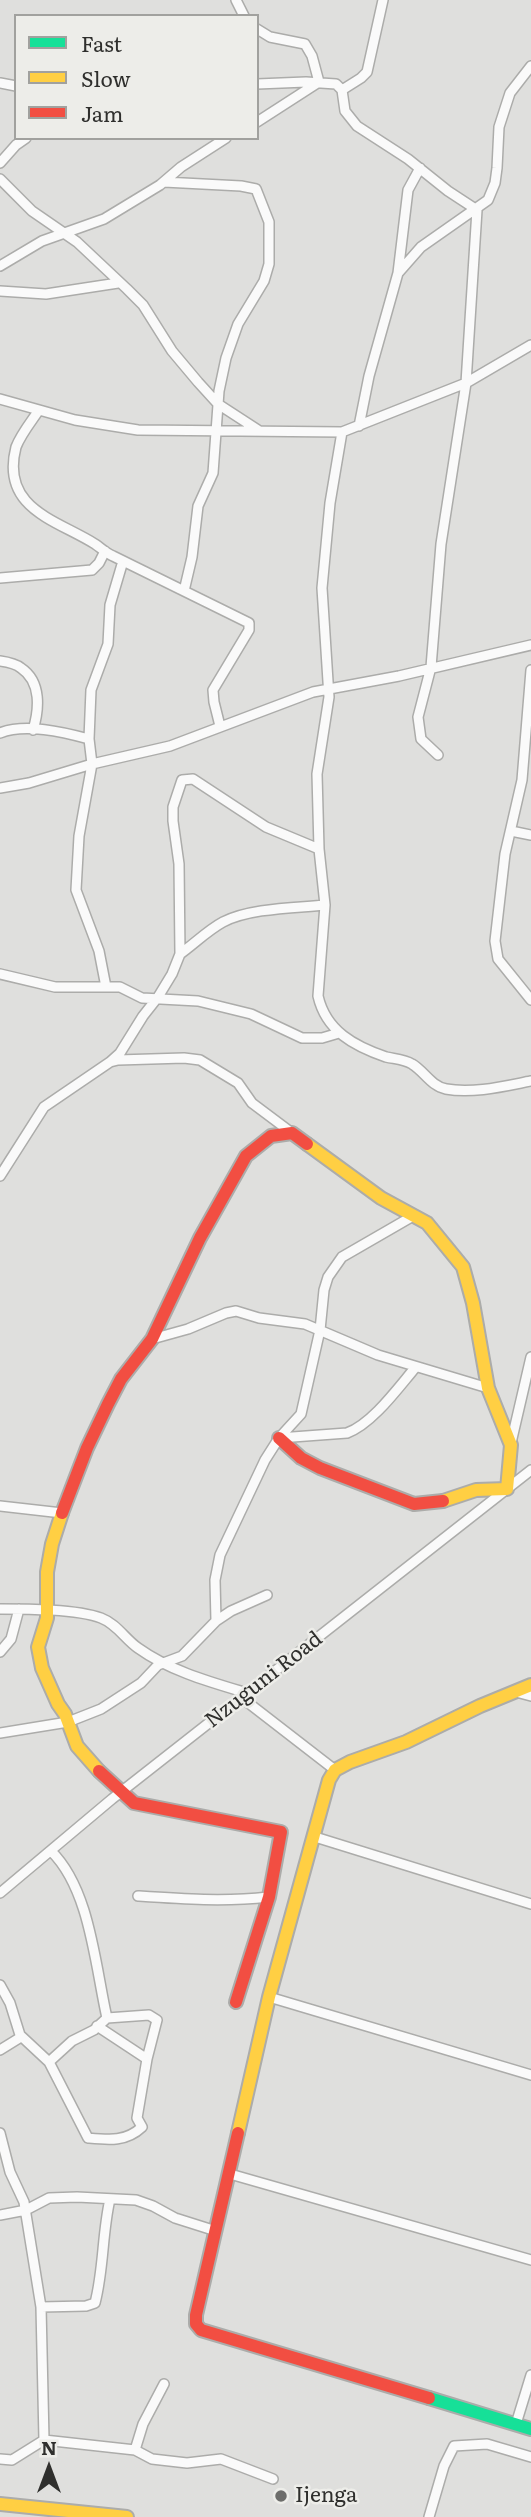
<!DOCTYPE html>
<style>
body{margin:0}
#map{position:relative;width:531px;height:2517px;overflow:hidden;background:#dfdfdd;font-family:Literata,serif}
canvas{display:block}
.legend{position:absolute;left:14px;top:14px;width:245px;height:126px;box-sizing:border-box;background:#edede9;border:2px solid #a1a19e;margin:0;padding:9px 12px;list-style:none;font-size:21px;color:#2f2f2d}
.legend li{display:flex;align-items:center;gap:14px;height:35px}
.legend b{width:35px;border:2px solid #a1a19e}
.north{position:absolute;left:14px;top:2433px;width:70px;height:70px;-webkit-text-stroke:5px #edede9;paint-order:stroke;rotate:0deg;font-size:19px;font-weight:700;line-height:28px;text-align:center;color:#2f2f2d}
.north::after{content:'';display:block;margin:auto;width:24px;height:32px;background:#2f2f2d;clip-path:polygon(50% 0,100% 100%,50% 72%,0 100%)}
</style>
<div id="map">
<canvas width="531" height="2517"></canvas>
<ul class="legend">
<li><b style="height:9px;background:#16e098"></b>Fast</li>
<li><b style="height:9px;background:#ffcf43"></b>Slow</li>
<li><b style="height:9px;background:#f24e42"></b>Jam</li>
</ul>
<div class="north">N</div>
</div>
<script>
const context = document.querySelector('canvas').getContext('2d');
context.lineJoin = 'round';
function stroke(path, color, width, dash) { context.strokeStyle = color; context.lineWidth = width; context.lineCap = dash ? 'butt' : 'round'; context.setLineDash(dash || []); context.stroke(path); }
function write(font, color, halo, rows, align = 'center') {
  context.font = font + ' Literata,serif'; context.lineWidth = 5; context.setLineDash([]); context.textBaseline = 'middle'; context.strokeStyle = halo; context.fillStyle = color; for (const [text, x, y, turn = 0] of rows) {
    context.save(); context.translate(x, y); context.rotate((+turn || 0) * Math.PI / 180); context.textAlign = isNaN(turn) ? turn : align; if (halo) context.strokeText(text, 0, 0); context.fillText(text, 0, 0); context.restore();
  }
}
const street = new Path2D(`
 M236,0L244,16
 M257,29L270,37L305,44L312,56L319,82L257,122
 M0,83L16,86
 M257,84L306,82L336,84L342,90L345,111L357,126L408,159L448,191L477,210L466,383L441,544L431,667L418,717L421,739L438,755
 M342,90L361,78L367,72L383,0
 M0,163L16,145L26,138
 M0,179L32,211L77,242L127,289L143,305L172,351L198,382L218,404L258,430
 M164,182L241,186L256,189L269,222V264L264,281L238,324L226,358L219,391L213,473L198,506L192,557L184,591
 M0,266L42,241L104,219L160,185L181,167L226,138
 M399,272L421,247L488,200L495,183L497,168L499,127L510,93L531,66
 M0,291L46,294L118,283
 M0,399L75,420L138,430L342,432L466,383L531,345
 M39,410C31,422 21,434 16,447C0,509 57,520 95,544C101,548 106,553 113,556L249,623V630L213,690L214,702L220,726
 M359,426L369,376L398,273L408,190L420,168
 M342,432L330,503L322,588L329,697L317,774L319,849L325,905L318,996C326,1031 354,1046 386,1057C395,1059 404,1059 412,1064C424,1071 431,1086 446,1089C473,1094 505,1086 531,1081
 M0,578L92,570L99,563L105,551
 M0,661C7,662 16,664 21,668C42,682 39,710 33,730
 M531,670L522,780L505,854L495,941L498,959L531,1000
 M0,733C25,723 63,732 89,739
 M0,788L29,783L92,764L170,746L313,692L399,676L531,645
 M511,831L531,835
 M180,954C194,944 208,930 223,922C250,908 295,908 325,905
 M0,974L55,987H120L142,998L198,1001L251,1014L302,1038H322L339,1033
 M106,987L99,951L76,890L79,836L92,764L89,739L91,690L108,644L110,605L123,561
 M110,1062L120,1053L143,1016L158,997L172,974L180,954L179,864L173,821V807L182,780L193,779L266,827L319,849
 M0,1176L44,1107L110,1062L118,1060L184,1058L200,1060L238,1083L252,1103L292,1133
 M152,1339L188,1329L226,1313L236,1311L259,1318L305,1324L378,1355L488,1388
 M279,1438L347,1433C372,1424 398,1388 415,1368
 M511,1443L531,1357
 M0,1506L62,1513
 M0,1609C27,1609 77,1609 101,1618C117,1624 125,1639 138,1648C170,1671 210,1682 247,1693
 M216,1621L215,1580L220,1555L265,1460L279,1438L301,1414L320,1330L324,1290L328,1277L342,1257L413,1216
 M0,1652L11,1639L19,1609
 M516,1692L531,1696
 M242,1698L335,1770
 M0,1733L68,1722L101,1709L141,1683L158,1665L182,1656L216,1621L231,1611L267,1595
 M315,1837L531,1904
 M51,1851C90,1889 95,1965 107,2018
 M0,1893L112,1799L531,1470
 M138,1896C182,1899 225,1902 268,1897
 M0,1985L10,2003L20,2035L49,2062L88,2138C109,2140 126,2142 142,2127L137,2118L147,2059L97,2026
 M269,1997L531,2075
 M0,2050L21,2037
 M49,2062L72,2041L94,2030L107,2018L149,2015L157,2020L147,2059
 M0,2133L10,2172L24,2202L41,2307L44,2440
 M230,2174L531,2260
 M0,2215L26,2210L49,2198L77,2197L136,2200L153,2206L175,2218L216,2231
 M41,2307L86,2306L95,2303C104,2268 102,2234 110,2199
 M516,2424L531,2375
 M135,2450L143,2424L164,2384
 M0,2459L12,2460L44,2440L135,2450L152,2459L187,2463L221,2459L273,2479
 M429,2517L444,2466L454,2446L487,2444L531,2457`);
const fast = new Path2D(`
 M429,2398L531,2429`);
const slow = new Path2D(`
 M307,1144L381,1198L427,1223L463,1267L473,1303L488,1388L511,1445L507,1489L476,1490L443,1501
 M62,1513L52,1544L47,1572V1618L38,1647L42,1668L58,1704L65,1714L77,1746L99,1771
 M238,2133L269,1997L329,1780L335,1770L350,1762L406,1742L480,1706L531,1685
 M0,2504L127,2517`);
const jam = new Path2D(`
 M279,1438L301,1458L320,1468L414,1504L443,1501
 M62,1513L87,1448L108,1404L121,1379L152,1339L200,1238L246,1156L271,1136L292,1133L307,1144
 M99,1771L134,1803L281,1832L269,1897L236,2002
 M238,2133L196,2315V2324L201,2330L429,2398`);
const markers = [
 [281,2496,7,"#6d6d6b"]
];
const streetNames = [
 ["Nzuguni Road",264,1680,-38]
];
const poiNames = [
 ["Ijenga",295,2496]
];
stroke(street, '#acacaa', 12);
stroke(fast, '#acacaa', 16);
stroke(slow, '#acacaa', 16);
stroke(jam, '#acacaa', 16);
stroke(street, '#fafafa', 9);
stroke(fast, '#16e098', 12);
stroke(slow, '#ffcf43', 12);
stroke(jam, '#f24e42', 12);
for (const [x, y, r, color] of markers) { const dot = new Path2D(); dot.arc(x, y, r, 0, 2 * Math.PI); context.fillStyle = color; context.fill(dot); stroke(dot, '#edede9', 2.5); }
write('21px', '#2f2f2d', '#edede9', streetNames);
write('21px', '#2f2f2d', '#edede9', poiNames, 'left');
</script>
